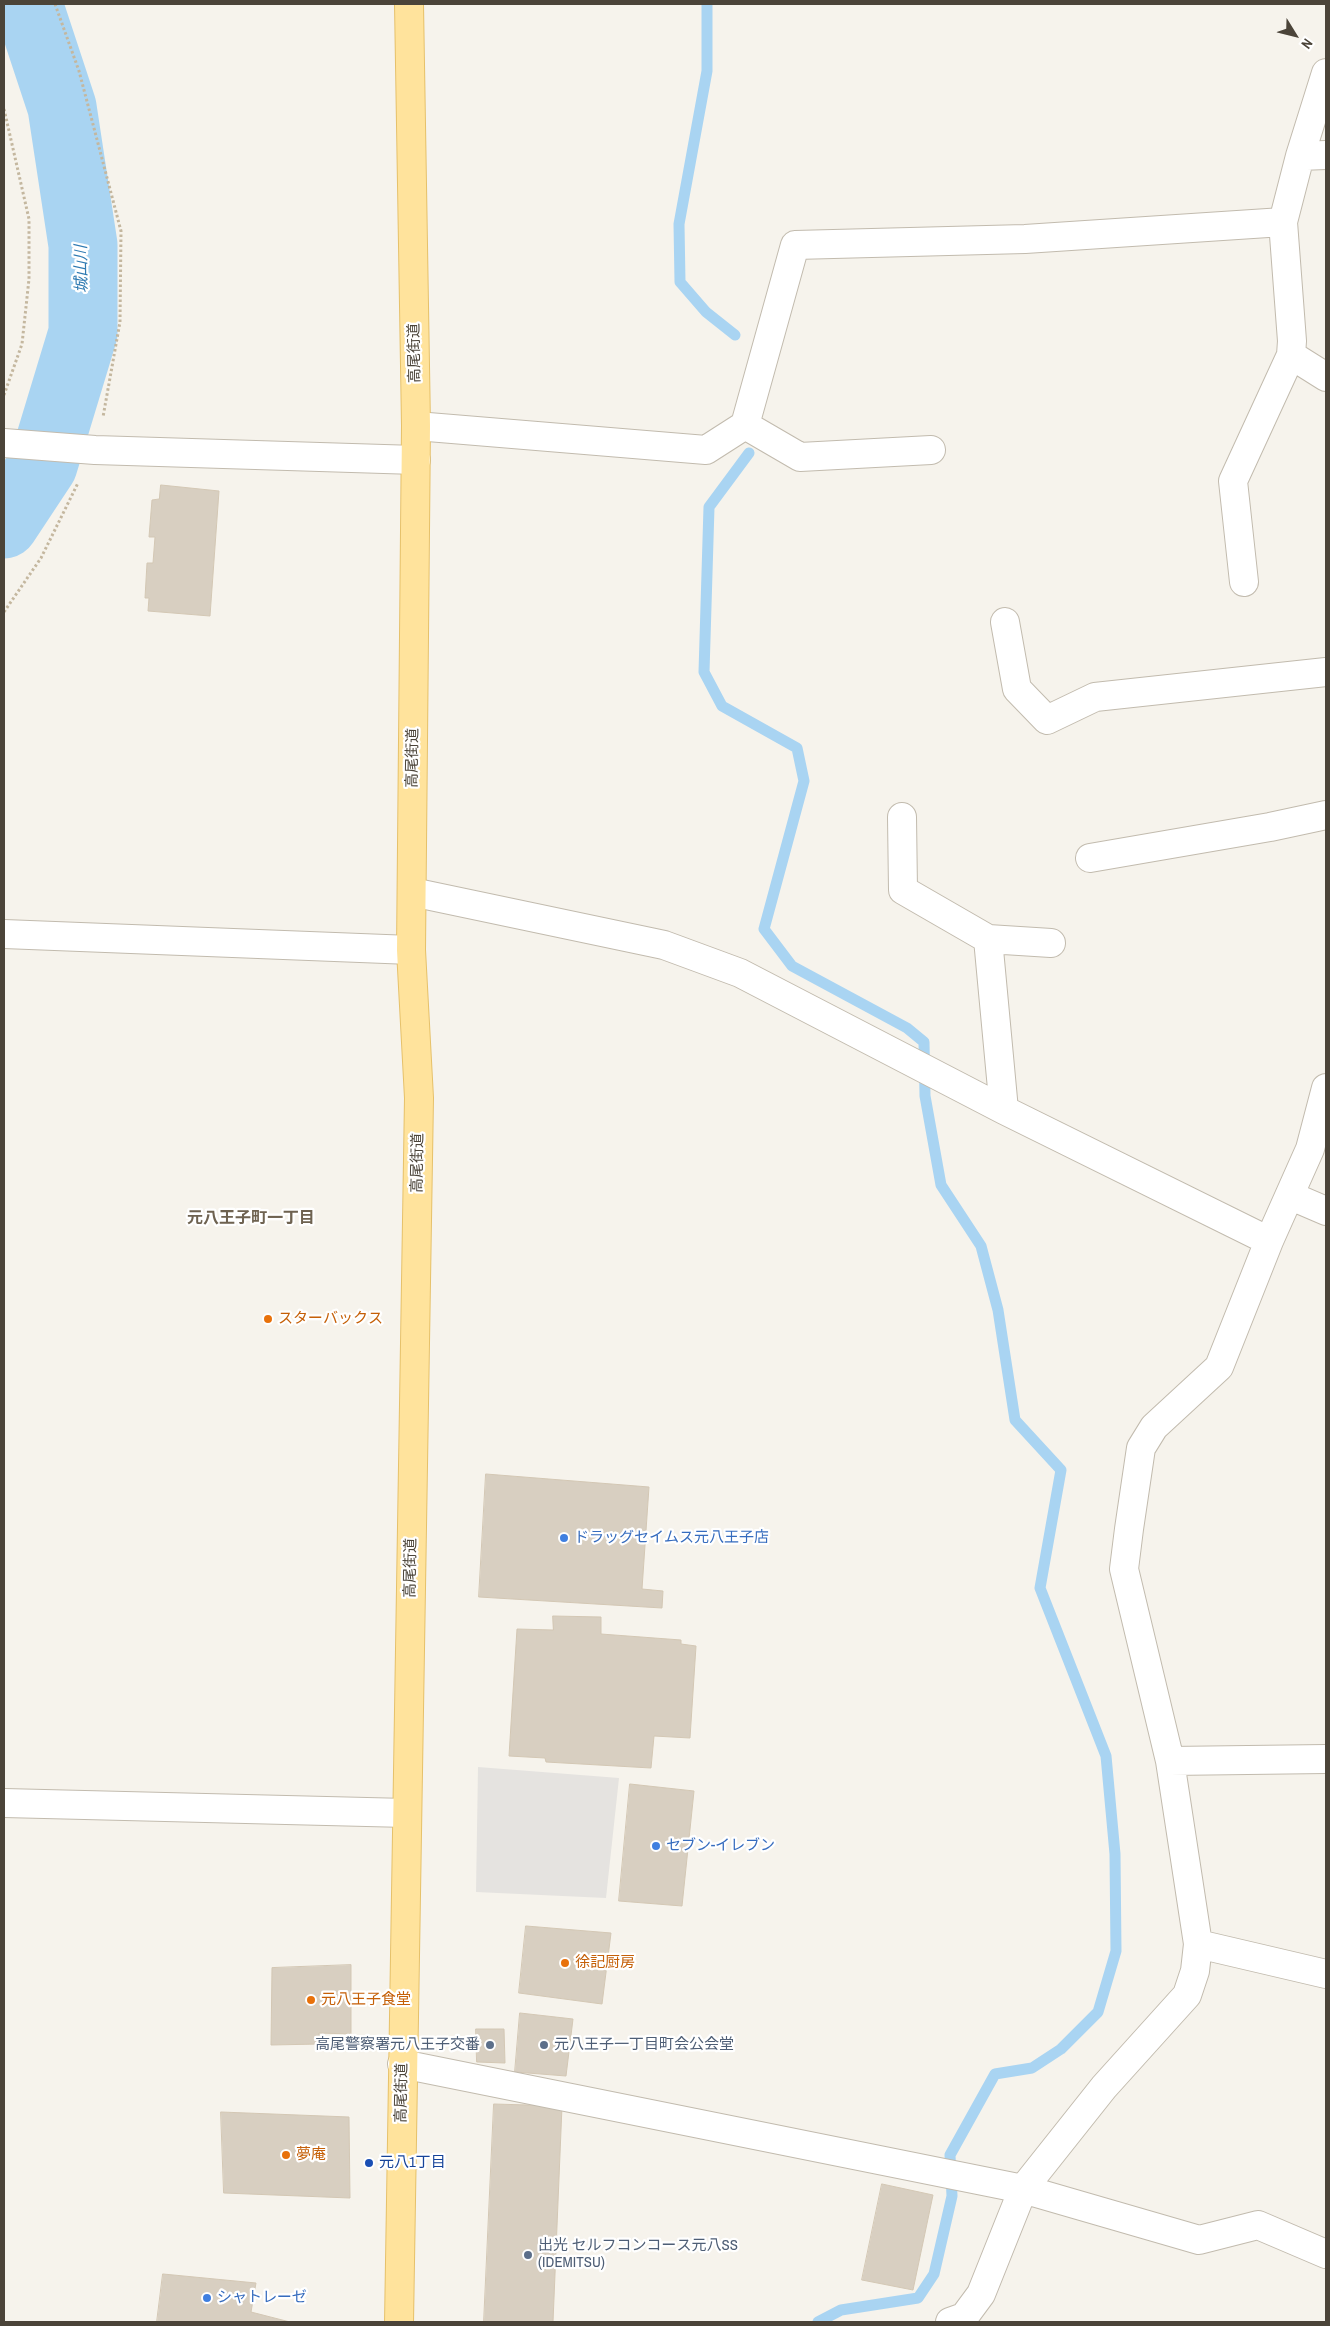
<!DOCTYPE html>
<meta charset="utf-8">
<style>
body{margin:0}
#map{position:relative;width:1330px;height:2326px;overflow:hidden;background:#f6f3ec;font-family:"Archivo Narrow",sans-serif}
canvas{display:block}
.frame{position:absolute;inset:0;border:5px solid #4b4439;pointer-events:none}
.north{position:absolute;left:1270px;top:10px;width:50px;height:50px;-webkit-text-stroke:4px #fff;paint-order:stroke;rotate:126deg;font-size:14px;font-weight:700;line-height:20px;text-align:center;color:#4b4439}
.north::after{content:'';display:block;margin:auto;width:18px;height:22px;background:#4b4439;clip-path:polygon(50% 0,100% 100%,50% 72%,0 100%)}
</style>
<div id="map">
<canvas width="1330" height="2326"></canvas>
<div class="frame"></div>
<div class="north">N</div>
</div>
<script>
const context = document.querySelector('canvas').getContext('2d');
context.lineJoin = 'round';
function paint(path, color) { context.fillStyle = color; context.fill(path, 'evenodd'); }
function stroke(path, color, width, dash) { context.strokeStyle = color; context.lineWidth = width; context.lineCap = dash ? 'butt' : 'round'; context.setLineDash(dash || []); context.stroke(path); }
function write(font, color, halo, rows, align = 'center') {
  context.font = font + ' "Archivo Narrow","Noto Sans JP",sans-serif'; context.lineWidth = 4.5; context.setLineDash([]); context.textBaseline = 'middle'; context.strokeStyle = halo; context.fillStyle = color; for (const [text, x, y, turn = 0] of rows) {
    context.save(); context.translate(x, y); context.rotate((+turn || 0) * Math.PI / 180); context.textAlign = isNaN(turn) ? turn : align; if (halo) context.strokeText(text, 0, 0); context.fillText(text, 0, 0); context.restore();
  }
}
const parking = new Path2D(`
 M478,1767L619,1778L606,1898L476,1892Z`);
const stream = new Path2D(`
 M707,4V71L679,224L680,282L706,312L735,335
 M749,453L709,507L704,672L722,706L797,748L804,781L764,929L792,966L907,1028L924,1042L925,1096L941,1185L981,1246L998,1310L1015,1420L1061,1470L1040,1588L1106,1756L1115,1854L1116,1951L1098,2012L1061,2049L1032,2068L995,2074L950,2155L952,2196L934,2274L918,2298L841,2310L818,2322`);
const river = new Path2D(`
 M4,524L43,465L83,333V245L62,107L28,4`);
const building = new Path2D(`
 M161,485L219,491L210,616L148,611L149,598H145L147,563H153L155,537H149L152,500L159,499Z
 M486,1474L649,1487L642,1589L663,1591L662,1608L479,1597Z
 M553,1616L601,1617V1634L681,1640V1644L696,1646L690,1738L654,1736L651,1768L546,1762L545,1758L509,1756L517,1629L553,1630Z
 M630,1784L694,1791L682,1906L619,1901Z
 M526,1926L611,1933L602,2004L519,1993Z
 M351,1965V2034L319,2033L320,2044L271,2045L272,1968Z
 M520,2013L573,2019L566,2076L515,2072Z
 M476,2029H504L505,2063L477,2062Z
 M494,2104L562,2106L553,2322H484Z
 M221,2112L349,2117L350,2198L224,2193Z
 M882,2184L933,2195L913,2290L862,2280Z
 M163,2274L256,2283L251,2312L290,2322H157Z`);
const path = new Path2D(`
 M55,4L79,71L121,231L120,322L103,417
 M4,109L29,219V279L22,344L4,395
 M4,612L41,558L78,483`);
const minor = new Path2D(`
 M1300,156L1326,155
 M1291,355L1326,377
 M745,425L800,457L931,450
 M416,426L706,450L745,425L795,245L1025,239L1283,222
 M4,443L95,450L416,460
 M1244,582L1233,481L1291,355L1292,341L1283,222L1300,156L1326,73
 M1005,622L1017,689L1047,720L1095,697L1326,672
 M902,817L903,890L988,939L1004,1110
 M1090,858L1270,827L1326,815
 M412,892L664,945L740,973L1004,1110L1269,1241
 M4,934L411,950
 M988,939L1051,943
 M1291,1196L1326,1211
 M1170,1761L1326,1759
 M4,1803L407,1813
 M1198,1944L1326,1974
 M402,2064L1023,2189L1199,2240L1258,2225L1326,2254
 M950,2322L964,2317L981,2294L1023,2189L1104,2087L1187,1995L1195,1971L1198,1944L1170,1761L1124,1569L1129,1529L1141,1448L1154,1427L1219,1367L1269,1241L1310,1149L1326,1088`);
const major = new Path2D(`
 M399,2322L419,1098L411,950L416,426L409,4`);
const markers = [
 [268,1319,5,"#e8710a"],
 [564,1538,5,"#3f7fe0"],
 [656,1846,5,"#3f7fe0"],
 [565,1963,5,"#e8710a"],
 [311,2000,5,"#e8710a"],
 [490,2045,5,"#5c6f8a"],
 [544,2045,5,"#5c6f8a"],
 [286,2155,5,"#e8710a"],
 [369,2163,5,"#1a4fb4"],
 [528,2255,5,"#5c6f8a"],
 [207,2298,5,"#3f7fe0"]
];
const streetNames = [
 ["高尾街道",415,353,-91],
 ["高尾街道",413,758,-89],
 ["高尾街道",418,1163,-89],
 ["高尾街道",411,1568,-89],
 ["高尾街道",402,2093,-89]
];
const foodNames = [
 ["スターバックス",278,1319],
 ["徐記厨房",575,1963],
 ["元八王子食堂",321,2000],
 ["夢庵",296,2155]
];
const shopNames = [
 ["ドラッグセイムス元八王子店",574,1538],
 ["セブン-イレブン",666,1846],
 ["シャトレーゼ",217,2298]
];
const serviceNames = [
 ["高尾警察署元八王子交番",480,2045,"right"],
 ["元八王子一丁目町会公会堂",554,2045],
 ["出光 セルフコンコース元八SS",538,2246],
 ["(IDEMITSU)",538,2263]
];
const transitNames = [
 ["元八1丁目",379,2163]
];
const waterNames = [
 ["城山川",82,269,-91]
];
const neighbourhoodNames = [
 ["元八王子町一丁目",251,1219]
];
paint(parking, '#e5e3e0');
stroke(stream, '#a9d4f2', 11);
stroke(river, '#a9d4f2', 69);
paint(building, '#d8cfc1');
stroke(building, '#d3c7b4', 1);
stroke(minor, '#c2bbae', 30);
stroke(major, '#e6c16a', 30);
stroke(path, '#c4b79f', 3, [2.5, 2.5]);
stroke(minor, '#fff', 28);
stroke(major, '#ffe39c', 28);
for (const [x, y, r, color] of markers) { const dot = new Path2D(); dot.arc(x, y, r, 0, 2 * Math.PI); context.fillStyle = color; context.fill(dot); stroke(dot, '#fff', 2); }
write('15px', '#4b4439', '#fff', streetNames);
write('15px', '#c56008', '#fff', foodNames, 'left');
write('15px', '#366cbe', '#fff', shopNames, 'left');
write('15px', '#4e5e75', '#fff', serviceNames, 'left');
write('15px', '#164399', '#fff', transitNames, 'left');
write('italic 16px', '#2e7ab2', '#fff', waterNames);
write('bold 16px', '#6e6250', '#fff', neighbourhoodNames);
</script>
